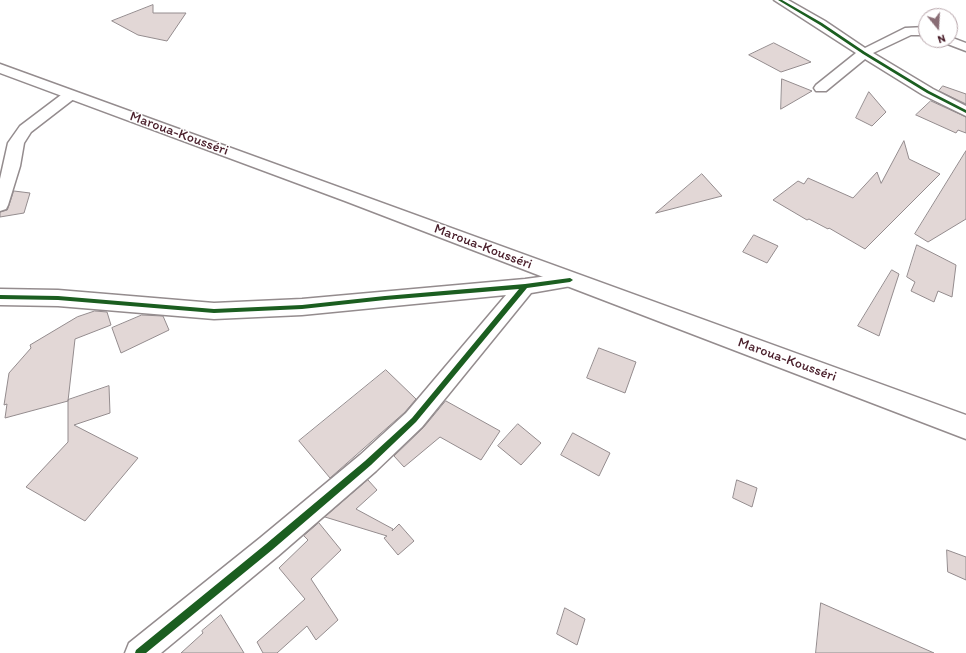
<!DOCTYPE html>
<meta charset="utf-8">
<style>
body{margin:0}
#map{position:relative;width:966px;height:653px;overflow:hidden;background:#fff;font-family:Itim,sans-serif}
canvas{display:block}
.north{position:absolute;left:918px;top:8px;width:40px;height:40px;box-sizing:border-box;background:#fff;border:1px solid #b7a5aa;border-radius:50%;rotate:162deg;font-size:11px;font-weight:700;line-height:16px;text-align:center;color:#4a1f2b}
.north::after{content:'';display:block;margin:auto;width:14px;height:18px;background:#896d75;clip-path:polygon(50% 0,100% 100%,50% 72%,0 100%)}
</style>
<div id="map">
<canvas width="966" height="653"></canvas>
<div class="north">N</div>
</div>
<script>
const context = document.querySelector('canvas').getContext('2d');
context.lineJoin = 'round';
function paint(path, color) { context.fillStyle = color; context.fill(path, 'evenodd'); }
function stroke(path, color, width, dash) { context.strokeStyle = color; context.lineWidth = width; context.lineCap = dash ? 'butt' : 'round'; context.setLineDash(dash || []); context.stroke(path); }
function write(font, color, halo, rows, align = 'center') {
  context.font = font + ' Itim,sans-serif'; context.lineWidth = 3; context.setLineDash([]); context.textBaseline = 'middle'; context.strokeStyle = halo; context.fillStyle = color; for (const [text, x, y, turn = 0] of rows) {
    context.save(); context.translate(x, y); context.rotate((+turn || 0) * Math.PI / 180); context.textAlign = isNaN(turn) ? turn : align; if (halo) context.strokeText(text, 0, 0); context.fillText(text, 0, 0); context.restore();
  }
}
const building = new Path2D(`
 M153,5V13H186L167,41L138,35L112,21Z
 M774,43L811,62L781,72L749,55Z
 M782,79L812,91L781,109Z
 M943,86L966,94V104L939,91Z
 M869,92L886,112L872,126L856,118Z
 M931,101L966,117V133L958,130L956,133L916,115Z
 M904,141L909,159L940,174L865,249L829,228L828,229L809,219L807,220L773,200L798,181L804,184L808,178L853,198L877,172L881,183Z
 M966,151V219L928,242L915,234Z
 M702,174L722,196L656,213Z
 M14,191L30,193L24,213L0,217V212L7,210Z
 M754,235L778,246L767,263L743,252Z
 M917,245L956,265L952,297L938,291L934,302L911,291L915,282L907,277Z
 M892,270L899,274L879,336L858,326Z
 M95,311L107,312L111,325L75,339L68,401L5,418L7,404L4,405L9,373L31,348L30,345L77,317Z
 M142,315L163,316L169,330L121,353L112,328Z
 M599,348L636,362L625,393L587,378Z
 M386,370L416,399L405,412L330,478L299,441Z
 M109,386L110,413L74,425L138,458L85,521L26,487L68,442V400Z
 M446,401L500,431L481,460L440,437L404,467L394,456L423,428Z
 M518,424L541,443L521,465L498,446Z
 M573,433L610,453L599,476L561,455Z
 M368,480L377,490L356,509L393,529L392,531L399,524L414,541L398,555L384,538L387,536L325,517Z
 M737,480L757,488L752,507L733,498Z
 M319,523L341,550L311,579L338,620L316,640L307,626L277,653H263L257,642L305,599L279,568L308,540L304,536Z
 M947,550L966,557V580L948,572Z
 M821,603L934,653H816Z
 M565,608L585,619L577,645L557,634Z
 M221,615L244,653H181L203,633L202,631Z`);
const street = new Path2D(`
 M774,0H788L825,21L865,48L905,28L926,27V35H911L873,53L933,89L966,106V116L923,95L865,59L826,91H816L814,88L816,85L856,53Z
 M950,37L966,43V51L945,43L943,40H950Z
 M70,91L75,92L77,95L75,98L31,132L24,143L20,166L8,205L6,209L0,211V179L8,143L20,126L65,92Z
 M570,273L577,275L579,280L577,285L531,293L422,427L376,471L278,556L161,653H125L129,643L260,538L360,455L406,413L506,295L302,315L214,319L58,306L0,305V289L58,290L214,303L302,299L525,279Z`);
const highway = new Path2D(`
 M0,64L966,415V439L345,201L0,73Z`);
const cycleway = new Path2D(`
 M778,0H782L822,23L865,52L929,91L966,110V113L927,93L863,54L820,25Z
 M570,278L573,280L570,282L527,288L416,422L371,465L272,550L146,653H135L136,650L266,544L365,461L412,418L519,289L385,300L302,309L214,313L58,300L0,299V295L58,296L214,309L302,305L385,296L525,284Z`);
const streetNames = [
 ["Maroua-Kousséri",179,134,20],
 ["Maroua-Kousséri",483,247,21],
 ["Maroua-Kousséri",787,360,20]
];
paint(building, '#e2d7d6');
stroke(building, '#948c8e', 1);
stroke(street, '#948c8e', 3);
stroke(highway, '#948c8e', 3);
paint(street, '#fff');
paint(highway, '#fff');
paint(cycleway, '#1b5e20');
write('14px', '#4a1f2b', '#fff', streetNames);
</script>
